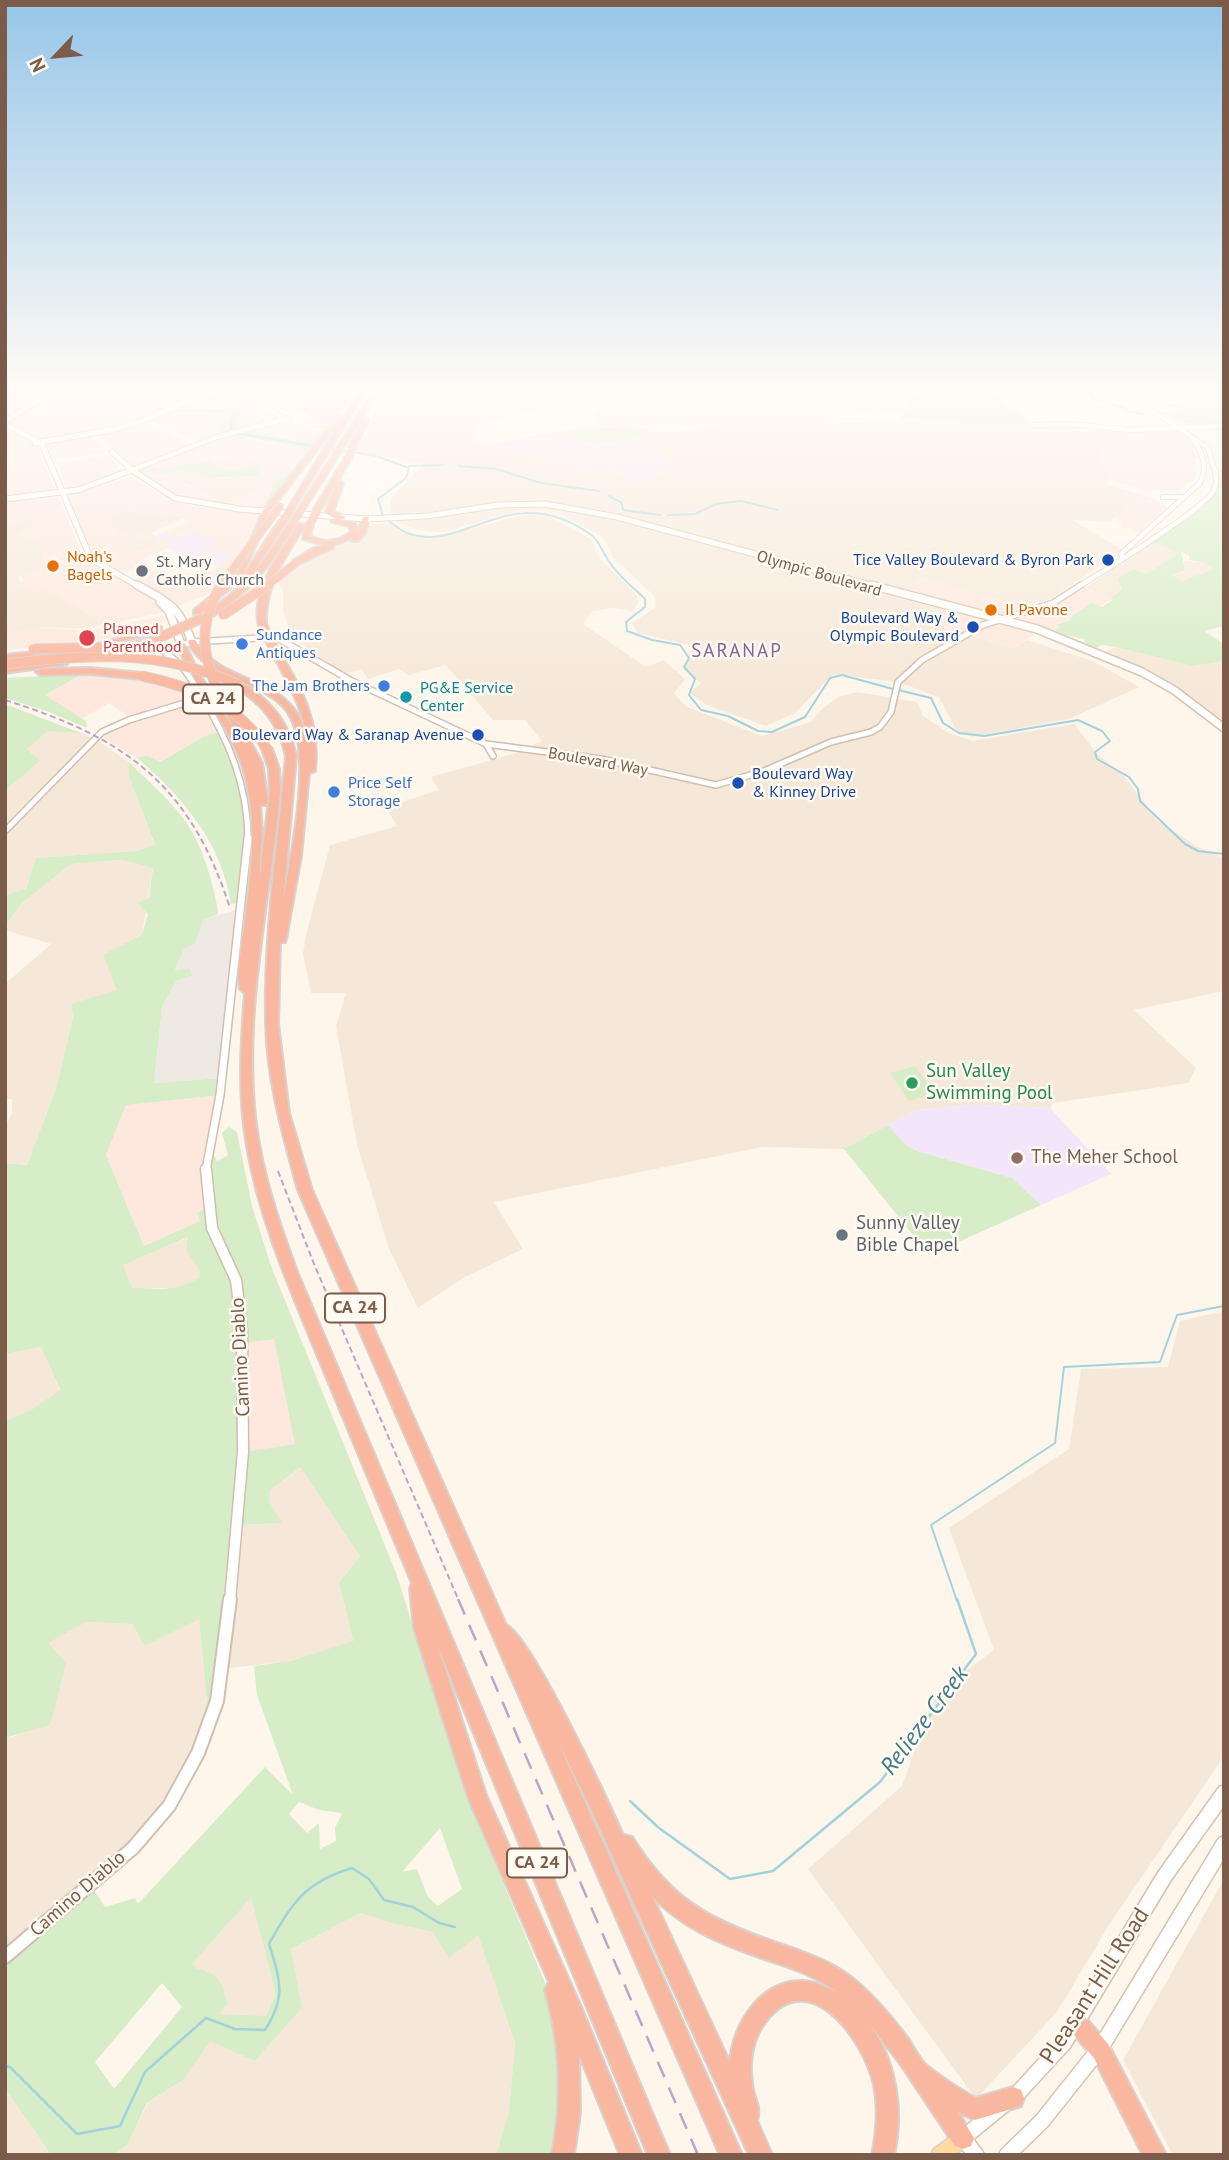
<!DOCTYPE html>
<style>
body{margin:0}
#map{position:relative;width:1229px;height:2160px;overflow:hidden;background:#fef6ea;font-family:"PT Sans",sans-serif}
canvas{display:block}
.frame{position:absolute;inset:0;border:7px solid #7b5c4b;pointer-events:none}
.north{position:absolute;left:21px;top:21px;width:70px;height:70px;-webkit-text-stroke:5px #fffaf2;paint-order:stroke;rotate:244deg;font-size:19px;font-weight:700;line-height:28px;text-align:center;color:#7b5c4b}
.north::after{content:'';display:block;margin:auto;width:24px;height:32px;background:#7b5c4b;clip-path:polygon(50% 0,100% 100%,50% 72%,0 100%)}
</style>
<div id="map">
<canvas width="1229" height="2160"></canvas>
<div class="frame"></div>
<div class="north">N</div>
</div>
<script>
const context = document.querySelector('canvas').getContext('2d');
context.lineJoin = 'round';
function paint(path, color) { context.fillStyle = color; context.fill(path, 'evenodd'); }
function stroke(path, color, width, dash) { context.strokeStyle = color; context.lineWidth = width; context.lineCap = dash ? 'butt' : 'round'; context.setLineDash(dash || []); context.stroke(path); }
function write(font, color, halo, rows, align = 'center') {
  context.font = font + ' "PT Sans",sans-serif'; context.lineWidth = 5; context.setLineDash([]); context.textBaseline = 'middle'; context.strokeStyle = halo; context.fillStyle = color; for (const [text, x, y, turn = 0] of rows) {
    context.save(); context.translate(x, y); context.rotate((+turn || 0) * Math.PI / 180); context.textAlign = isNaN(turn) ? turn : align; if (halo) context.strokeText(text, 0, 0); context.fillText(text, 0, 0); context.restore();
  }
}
const residential = new Path2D(`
 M385,391H889L900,398L890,400L907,410L878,415L847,407L827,423L921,421L1075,425L1100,450L1110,480L1106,484L1141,495L1110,522L1072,520L1123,550L1052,598L1025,607L918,577L954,614L941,627L1014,648L1027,640L1093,661L1139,687L1069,719L972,737L957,731L939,697L898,682L833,674L795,713L766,726L707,705L690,693L701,683L684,669L693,646L638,633L632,623L656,607L655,597L613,557L603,537L561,514L542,509L518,510L443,532H426L399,523L390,512L391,499L424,464L358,451ZM602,395L609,404L594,414L595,422L600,426L722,424L665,433L642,441L669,462L637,483L602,467L591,472L476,441V424Z
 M239,455L264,460L245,471H237L216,467L211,460Z
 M269,461L294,467L287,478L224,504L187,484L168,480L164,475L171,472H199L206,478H227L258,468Z
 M125,511L165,516L172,514L184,518L150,533L164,540L140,551L127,544L147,536H118L108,514Z
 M530,513L548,516L591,539L599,558L635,593L639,602L632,611L614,608L592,611L583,624L646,667L664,660L685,679L674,694L687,707L762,736L811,722L821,710L838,697L858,692L917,702L923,716L949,733L973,741L1074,724L1098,755L1122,773L1157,820L1196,846L1224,858V991L1134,1010L1196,1068L1188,1083L1053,1103L1050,1108L974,1105L916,1110L844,1149L762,1147L494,1202L523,1249L465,1277L418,1308L389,1249L357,1144L336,1026L346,993H311L303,954L306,935L330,845L397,826L386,807L439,790L431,777L513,754L542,741L525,720H493L446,665L408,675L399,669L368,679L362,669L348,673L338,669L291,636L283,610V590L279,584L283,576L315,554L361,538L369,525L389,523L400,531L420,536H443Z
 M30,519L34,527L18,535L39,542L47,571L18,576L20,583L16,585L32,590H48L107,624L84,629L42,627L5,634V526Z
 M1153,542L1180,553L1146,574L1133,569L1117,578L1122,589L1111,598L1085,588L1120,564L1123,565L1125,561Z
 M1184,561L1202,562L1216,569L1182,581L1173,575L1185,571Z
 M1116,647L1193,666L1224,661V721L1174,685L1106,652Z
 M75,730L97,740L129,762V777L155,846L137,851L36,858L26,889L5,895V791L40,761L27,749L48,731H78Z
 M121,860L153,868L142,935L118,990L71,1005L73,1015L57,1086L27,1165L5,1163V1126L12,1113V1099H5V984L51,944L5,930V926L22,903L71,864Z
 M189,1237L200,1270L199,1277L188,1285L178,1288H132L122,1265Z
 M1224,1311V1756L1109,1925L1057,2012L976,2099L808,1869L902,1786L935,1694L994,1650L949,1528L1069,1449L1081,1369L1168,1367L1180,1321Z
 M41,1347L60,1391L31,1410L5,1421V1354Z
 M302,1467L360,1556L339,1583L353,1642L291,1661L222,1669L237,1525L283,1523L268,1502L270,1490Z
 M199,1618L209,1723L169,1806L133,1848L14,1949L5,1930V1739L50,1724L47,1643L85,1622L132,1624L145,1646Z
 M1224,1879V2155H1173L1123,2060Z
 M251,1898L276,1995L266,2017L220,2014L208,1971L196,1968L193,1963Z
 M361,1913L392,1923L433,1932L478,1935L515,2043L509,2112L496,2155H113L128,2144L148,2103L183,2080L210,2040L255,2061L301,2009L291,1949Z
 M5,2088L48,2151L51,2155H5Z`);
const commercial = new Path2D(`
 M27,391H62L32,401L5,416V395Z
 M75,391H211L181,398L145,416L97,430L42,439L9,422L41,402Z
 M224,391H241L287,420L316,431L310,442L298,441L282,435L242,431L239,429L237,409L170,408Z
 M221,412L227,416L220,432L223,434L198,442L152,420L165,413Z
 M144,422L189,443L190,445L132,466L98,435Z
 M1075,425L1130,432H1180L1195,447L1199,457L1195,460L1197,477L1176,492L1148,491L1110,480L1101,450L1083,444Z
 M5,428L37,445L57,494L5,499Z
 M90,436L106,452L54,460L47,443Z
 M225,436L305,449L298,466L294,467L239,455L162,469L149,466Z
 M109,455L121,472L83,486L67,489L57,464Z
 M152,471L162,473L168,480L203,490V493L224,504L269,485L274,487L259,511L183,500L138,475Z
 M131,477L170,499L189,505L262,514L253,536L211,593L175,607L129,580L159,568L174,576L212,571L227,556L210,555L199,550L215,544L177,539L163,532L189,521L172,514L165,516L125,511L108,514L118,535L134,529L148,535L128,544L140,551L164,540L174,545L143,559L150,563L120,575L91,559L99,555H92L64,496Z
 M1141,495L1162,502L1168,507L1140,532L1123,527L1115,517Z
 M58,497L85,561L161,602L169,611L107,624L48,590L39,593L15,586L24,581L22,575L47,570L39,542L17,536L34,527L30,519L5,526V501Z
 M918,577L1025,607L1037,614L1053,608L1084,588L1114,599L1057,625L1059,627L1052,632L1043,628L1014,648L940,626L953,613L897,598Z
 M162,616L167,620L109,639L5,650V634L43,627L88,631Z
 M83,674L139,679L193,694L218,732L205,736L159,762L146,755L137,758L102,737L135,721L109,703L82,719L45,695Z
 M220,1095L207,1153L209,1209L200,1221L144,1246L106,1155L126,1104Z
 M274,1338L296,1445L243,1452V1343Z`);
const industrial = new Path2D(`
 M241,909L222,1078L154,1083L162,1007L177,980L175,972L184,949L195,944L203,919Z`);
const education = new Path2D(`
 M634,426L665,433L643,441L678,469L637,483L603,467L592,472L488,445L578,427Z
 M163,532L177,539L193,532L216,543L200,551L210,555L218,552L227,556L220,564L201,567L192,563L194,561L167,548L173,544L154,536Z
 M974,1105L1050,1108L1111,1174L1041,1205L1012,1178L917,1151L906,1145L888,1125L916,1110Z`);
const medical = new Path2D(`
 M253,391H356L328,430L306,424L316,419L294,407L282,410Z`);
const green = new Path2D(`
 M920,391H989L1029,421L1028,425L901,419L909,402Z
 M1185,391H1224L1222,417L1224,425L1181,423L1163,413L1178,410L1168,405L1202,399Z
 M173,408L237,409L245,414L238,421L239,429L242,431C263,430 287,440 309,442L316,431L328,432L267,511H259L274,488L269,485C288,477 298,469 305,449L247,437C238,442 228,437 219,432L226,414L167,413Z
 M628,427L644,435C618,440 586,452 564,431Z
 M211,460L216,467C239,472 243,472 264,460L269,461L258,468L260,473L257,476L206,478C194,470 177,471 164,475L152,471L138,475L134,472L149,466L162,469Z
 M1218,469H1224V630L1220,627L1204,631L1224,644V661L1193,666L1116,647L1101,645L1097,648L1087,645L1084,639L1064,635L1055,630L1059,627L1056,625L1070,620L1073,615L1091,603L1102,607L1113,600L1111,598L1122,589L1117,578L1133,569L1146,574L1179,553L1153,542C1175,526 1229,499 1218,469ZM1181,551L1189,556V560L1202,562L1215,569L1182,581L1173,575L1185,570Z
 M83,674L45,695L86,721L87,728L49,712L5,698V680L8,679L5,678Z
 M5,704L81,733L48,731L27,749L40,761L5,791Z
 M218,732C253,792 246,838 236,903L231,904C222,843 182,796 137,758L146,755L160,762L205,736Z
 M129,762C147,780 167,797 183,818C202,843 212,879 218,910V914L203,920L195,944L184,949L175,971L189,968L192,976L177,980L162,1007L154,1083L222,1078L220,1095L126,1105L106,1155L144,1246L200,1221L197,1213L209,1208V1144L217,1161L228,1155L222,1133L229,1127L237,1132L252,1206L271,1266L395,1570L471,1806L553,2002L563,2045L555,2155H496L509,2112L515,2043L478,1935L449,1958L433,1932L391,1923L361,1913L291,1949L302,2008L255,2061L210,2041L183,2080L147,2103L128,2144L113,2155H51L5,2088V1930L14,1949L90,1884L105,1907L135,1898L138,1904L265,1767L293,1795L257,1695L254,1666L291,1661L353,1641L339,1583L360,1556L301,1467L270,1490L269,1502L283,1523L237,1525L209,1723L199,1619L145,1646L132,1624L86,1622L48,1643L66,1663L50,1725L5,1738V1421L31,1410L60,1390L41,1347L5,1354V1163L27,1165L57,1086L73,1016L71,1004L117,990L103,955L142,935L148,914L138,903L149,898L153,868L121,860L71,864L22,903L5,926V895L26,889L36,858L137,851L155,845L129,777ZM188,1237L186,1250L200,1270L199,1277C179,1293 156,1288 132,1288L123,1265ZM274,1339L295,1444L243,1452V1343ZM299,1802L319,1810L342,1813L335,1828L336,1841L320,1849L319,1823L307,1833L289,1814ZM440,1828L462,1889L438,1906L428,1897L417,1869L402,1872ZM251,1898L276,1995L266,2016L220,2014L227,2003C223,1983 218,1973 196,1968L193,1963ZM162,1983L182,2007L114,2089L95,2062Z
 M915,1066L935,1093L909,1101L890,1073Z
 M888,1125L906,1145L917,1151L1012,1178L1041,1205L929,1255L844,1149Z`);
const streamFar1 = new Path2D(`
 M1086,391L1091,393L1092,399L1125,408L1128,412L1144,414
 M5,394L20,391
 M156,409H162
 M175,410L235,412L238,414L231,420V431
 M236,433L313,446
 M329,449L348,452
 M354,452L376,456L409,468L406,478L378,499L383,516
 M409,466L443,465
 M458,466L496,469L541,483L599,491
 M609,496L622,503L623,510L660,515
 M668,515L695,514L716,504L741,501L778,510
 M387,520C393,524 399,529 405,532C462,557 509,477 590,534C600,541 601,550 608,560C617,575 633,587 645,599V607L626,622L627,631L652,640L680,645L689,658L684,667L695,679L689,695L701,710L728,716L758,731L772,732L805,717L830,678L842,675L893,689
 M898,690L931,698L943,723L959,733L984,736L1078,720L1102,731L1110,741L1095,752L1097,759L1129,777L1138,789L1140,801L1185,844L1198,851L1224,854
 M957,1601L931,1525L1055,1443L1064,1367L1160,1362L1177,1315L1224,1306`);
const stream = new Path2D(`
 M630,1801L659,1828L730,1879L773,1871L880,1782L976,1654L957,1599
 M5,2066L10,2067L77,2134L120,2126L145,2072L206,2018L235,2029L265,2030C287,1996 280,1980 269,1944C292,1903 305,1882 352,1868L369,1879L384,1900L413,1907L439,1923L455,1927`);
const tertiaryFar4 = new Path2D(`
 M241,391L285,419
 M1122,391L1153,412
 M1033,425L1070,424L1131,430L1224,426
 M112,452L132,470L217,437L289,418
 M1163,497H1183
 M1122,556L1121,554L1200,483C1208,467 1203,452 1192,439
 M1078,587C1103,571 1204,510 1214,490C1220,478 1211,460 1208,448L1149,408`);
const tertiaryFar3 = new Path2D(`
 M1047,607L1081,585
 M169,648L192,642L276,637L350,680L486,744L601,759L716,785L764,771L831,742L871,732L880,727L891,712L898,682L922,660L983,625L1050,604
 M169,648L166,654C183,663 190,678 200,694C229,740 248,786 248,840
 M486,744L493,756
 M5,831L102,732L129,720L201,698`);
const tertiaryFar2 = new Path2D(`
 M206,1170L220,1095L248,838`);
const tertiaryFar1 = new Path2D(`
 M206,1169L212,1228L236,1280L242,1330L243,1452L230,1601`);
const tertiary = new Path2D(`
 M5,1957L133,1848L169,1806L198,1753L217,1701L230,1599`);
const secondaryFar2 = new Path2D(`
 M5,421L34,403L69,391
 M5,424L42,444L91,559L140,587
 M35,443L111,430L145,420L190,400L224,391
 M5,499L78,490L132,470L175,498L239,509L366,519L427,516L499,505L545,504L617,517L878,587`);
const secondaryFar1 = new Path2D(`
 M137,585C171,604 178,605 192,642
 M871,585L1037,629L1142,672L1174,690L1224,728
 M160,602L169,611L181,644`);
const secondary = new Path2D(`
 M963,2138L1018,2093L1064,2043L1164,1877L1224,1793
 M963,2138L976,2155
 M1007,2155L1042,2121L1101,2047L1224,1844`);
const primary = new Path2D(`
 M940,2155L963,2138`);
const motorway = new Path2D(`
 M360,391H366L294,508L289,507L339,424L326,438L270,511L243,575L279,521L286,523L248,580L242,578L200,614H194V610L235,577L263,511L322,436L341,416H345Z
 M373,391H379L305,508L300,509L299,508Z
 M365,418L368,420L351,458L337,482L340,481L343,483L333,512L344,516L345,518L342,520L355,523L358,531L363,517H369L365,533L358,541H352V538L333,545V548C320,552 304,564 293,565V561L312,549L325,545L303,539L306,524L313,526L310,536C325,544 338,542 351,532L349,526L332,522L331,520L335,518L325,513L337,483L320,510L314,509L345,458L362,420Z
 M289,522L296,524C276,557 255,587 223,609C216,614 207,621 198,621V617C242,592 263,564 289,522Z
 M298,523L305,525C286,556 264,586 266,624L259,626C250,591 281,552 298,523Z
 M158,627H161V631L96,648L92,646Z
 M161,635L165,637L164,639L92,659L88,656Z
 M189,640H195C223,690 298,671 307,744C306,711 287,681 272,653L279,651C303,691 320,723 315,771L309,773L301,856L286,939L285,942H280L278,1024L289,1113L312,1190L506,1625C531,1636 608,1801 623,1835L632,1837C670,1898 707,1919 774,1942C800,1951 829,1960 851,1977C874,1995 892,2017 909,2040C914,2048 920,2060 927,2066C943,2078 958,2089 976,2098L1013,2087L1021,2090L1024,2098L1021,2106L975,2120L958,2112L974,2138L971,2146L963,2149L955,2146L899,2062L868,2022C896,2060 904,2110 894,2155H872C877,2131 879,2109 874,2085C863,2037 806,1960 762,2027C750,2046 749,2068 753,2090C756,2101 761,2110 757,2121L772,2155H749L588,1802L557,1740L742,2155H720L298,1190C283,1135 267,1080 266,1022C264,934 278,844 286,756C279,724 262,703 234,686V682C242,682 247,686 254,691C276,707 290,729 296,756L283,902C291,856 313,757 290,716C283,702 266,693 252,686C228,674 201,668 188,642ZM652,1896C681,1927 719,1943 759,1957C785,1966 814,1974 837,1992C825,1987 813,1980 800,1981C758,1982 733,2026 730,2063Z
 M178,642L185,644L198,672L237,735L223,707L230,705L262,763L268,803L266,805H260L262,832L259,884L270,791L269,769L262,749L264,747H270L272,749L279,769L280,791C270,901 242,1014 256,1125C263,1177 280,1226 298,1274L670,2155H648L437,1644L486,1795L581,2007L642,2155H620L579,2054L580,2113L574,2155H552C563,2098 561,2045 545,1990L549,1982L468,1797L414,1628L410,1589L412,1583C380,1506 348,1429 316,1352C289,1286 259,1218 247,1146C238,1095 241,1044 245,993L240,989L238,975C246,906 266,818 237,752C221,714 192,683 177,644Z
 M64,649H67V653L5,660V655Z
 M64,659L67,660V664L5,673V667Z
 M91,668L142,673L146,676L142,679L91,674L40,675L36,672L40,669Z
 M1077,2013L1084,2016L1108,2044L1166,2155H1143L1094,2058L1070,2030L1067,2023L1070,2016Z`);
const railFar1 = new Path2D(`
 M5,700C126,738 190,784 230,908
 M278,1171L314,1264L459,1601`);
const rail = new Path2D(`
 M458,1599L698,2155`);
const motorwayBridgeFar1 = new Path2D(`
 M282,523L292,507
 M292,524L302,508
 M309,526L318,509
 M220,587L280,506
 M265,587L296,563`);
const motorwayBridge = new Path2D(`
 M223,615L268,585
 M262,624L276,653
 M161,637L200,619
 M33,649L114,647
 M5,664C88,654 159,649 237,684
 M142,676C193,687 238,704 267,749
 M221,698C202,656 197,626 221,585`);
const markers = [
 [1108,560,7,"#1a4fb4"],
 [53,566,7,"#e8710a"],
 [142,571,7,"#6b7280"],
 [991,610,7,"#e8710a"],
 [973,627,7,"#1a4fb4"],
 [87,638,9,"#e0444e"],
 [242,644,7,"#3f7fe0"],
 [384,686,7,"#3f7fe0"],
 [406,697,7,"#0f9aa8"],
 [478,735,7,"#1a4fb4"],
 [738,783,7,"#1a4fb4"],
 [334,792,7,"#3f7fe0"],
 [912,1083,7,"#2e9e5b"],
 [1017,1158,7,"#8d6e63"],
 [842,1235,7,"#6b7280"]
];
const farFoodnames = [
 ["Noah's",67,557],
 ["Bagels",67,575],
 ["Il Pavone",1005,610]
];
const farTransitnames = [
 ["Tice Valley Boulevard & Byron Park",1094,560],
 ["Boulevard Way &",959,618],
 ["Olympic Boulevard",959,636],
 ["Boulevard Way & Saranap Avenue",464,735],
 ["Boulevard Way",752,774,"left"],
 ["& Kinney Drive",752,792,"left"]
];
const farWorshipnames = [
 ["St. Mary",156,562],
 ["Catholic Church",156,580]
];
const farStreetnames = [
 ["Olympic Boulevard",819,574,16],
 ["Boulevard Way",598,762,10]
];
const farHealthnames = [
 ["Planned",103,629],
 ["Parenthood",103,647]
];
const farShopnames = [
 ["Sundance",256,635],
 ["Antiques",256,653],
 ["The Jam Brothers",370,686,"right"],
 ["Price Self",348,783],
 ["Storage",348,801]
];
const farCulturenames = [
 ["PG&E Service",420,688],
 ["Center",420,706]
];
const shields = [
 [213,699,60],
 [355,1308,60],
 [537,1863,60]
];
const shieldNames = [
 ["CA 24",213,699],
 ["CA 24",355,1308],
 ["CA 24",537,1863]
];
const farQuarternames = [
 ["SARANAP",737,652]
];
const leisureNames = [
 ["Sun Valley",926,1072],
 ["Swimming Pool",926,1094]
];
const educationNames = [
 ["The Meher School",1031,1158]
];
const worshipNames = [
 ["Sunny Valley",856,1224],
 ["Bible Chapel",856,1246]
];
const streetNames = [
 ["Camino Diablo",241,1357,-93],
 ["Camino Diablo",78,1894,-41]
];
const nearStreetnames = [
 ["Pleasant Hill Road",1095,1986,-57]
];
const nearWaternames = [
 ["Relieze Creek",925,1721,-53]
];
paint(residential, '#f6e8d8');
paint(commercial, '#fee8de');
paint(industrial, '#efe9e3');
paint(education, '#f3e6fa');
paint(medical, '#fcdde0');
paint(green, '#d6edc7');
stroke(streamFar1, '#a2d2dc', 2);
stroke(stream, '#a2d2dc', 2.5);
stroke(tertiaryFar4, '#d2beae', 6);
stroke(tertiaryFar3, '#d2beae', 8);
stroke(tertiaryFar2, '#d2beae', 10);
stroke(tertiaryFar1, '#d2beae', 13);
stroke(tertiary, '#d2beae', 16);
stroke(secondaryFar2, '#d7c0ae', 7);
stroke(secondaryFar1, '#d7c0ae', 10);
stroke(secondary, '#d7c0ae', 18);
stroke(primary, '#dad1cd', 20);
stroke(motorway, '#dad1cd', 4);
stroke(tertiaryFar4, '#fff', 4.5);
stroke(tertiaryFar3, '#fff', 5);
stroke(tertiaryFar2, '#fff', 7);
stroke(tertiaryFar1, '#fff', 10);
stroke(tertiary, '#fff', 12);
stroke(secondaryFar2, '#fff', 5);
stroke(secondaryFar1, '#fff', 7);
stroke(secondary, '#fff', 15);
stroke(primary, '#fedca1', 17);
paint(motorway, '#fab79f');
stroke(railFar1, '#baa6ca', 2, [6, 3.5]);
stroke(rail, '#baa6ca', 2.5, [17, 11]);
stroke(motorwayBridgeFar1, '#dad1cd', 9, []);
stroke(motorwayBridge, '#dad1cd', 11, []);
stroke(motorwayBridgeFar1, '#fab79f', 7);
stroke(motorwayBridge, '#fab79f', 9);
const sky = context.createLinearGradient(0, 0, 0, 693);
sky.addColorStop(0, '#97c6e8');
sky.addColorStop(0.56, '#fffbf6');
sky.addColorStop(1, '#fffbf600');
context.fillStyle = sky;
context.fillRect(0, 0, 1229, 693);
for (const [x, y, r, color] of markers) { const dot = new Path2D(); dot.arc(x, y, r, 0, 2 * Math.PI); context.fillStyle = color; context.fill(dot); stroke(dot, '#fffaf2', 2.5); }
write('16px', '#c56008', '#fffaf2', farFoodnames, 'left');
write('16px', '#164399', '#fffaf2', farTransitnames, 'right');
write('16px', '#5b616d', '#fffaf2', farWorshipnames, 'left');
write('16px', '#7b5c4b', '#fffaf2', farStreetnames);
write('16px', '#be3a42', '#fffaf2', farHealthnames, 'left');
write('16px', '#366cbe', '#fffaf2', farShopnames, 'left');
write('16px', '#0d838f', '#fffaf2', farCulturenames, 'left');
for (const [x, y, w] of shields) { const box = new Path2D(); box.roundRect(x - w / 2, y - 14.5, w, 29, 5); context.fillStyle = '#fffaf2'; context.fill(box); stroke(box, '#7b5c4b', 2); }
write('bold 18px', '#7b5c4b', null, shieldNames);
context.letterSpacing = '2px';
write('19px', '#866396', '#fffaf2', farQuarternames);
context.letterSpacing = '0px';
write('19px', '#27864d', '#fffaf2', leisureNames, 'left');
write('19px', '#785e54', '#fffaf2', educationNames, 'left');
write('19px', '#5b616d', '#fffaf2', worshipNames, 'left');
write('19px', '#7b5c4b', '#fffaf2', streetNames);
write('23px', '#7b5c4b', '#fffaf2', nearStreetnames);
write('italic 24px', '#407b87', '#fffaf2', nearWaternames);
</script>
